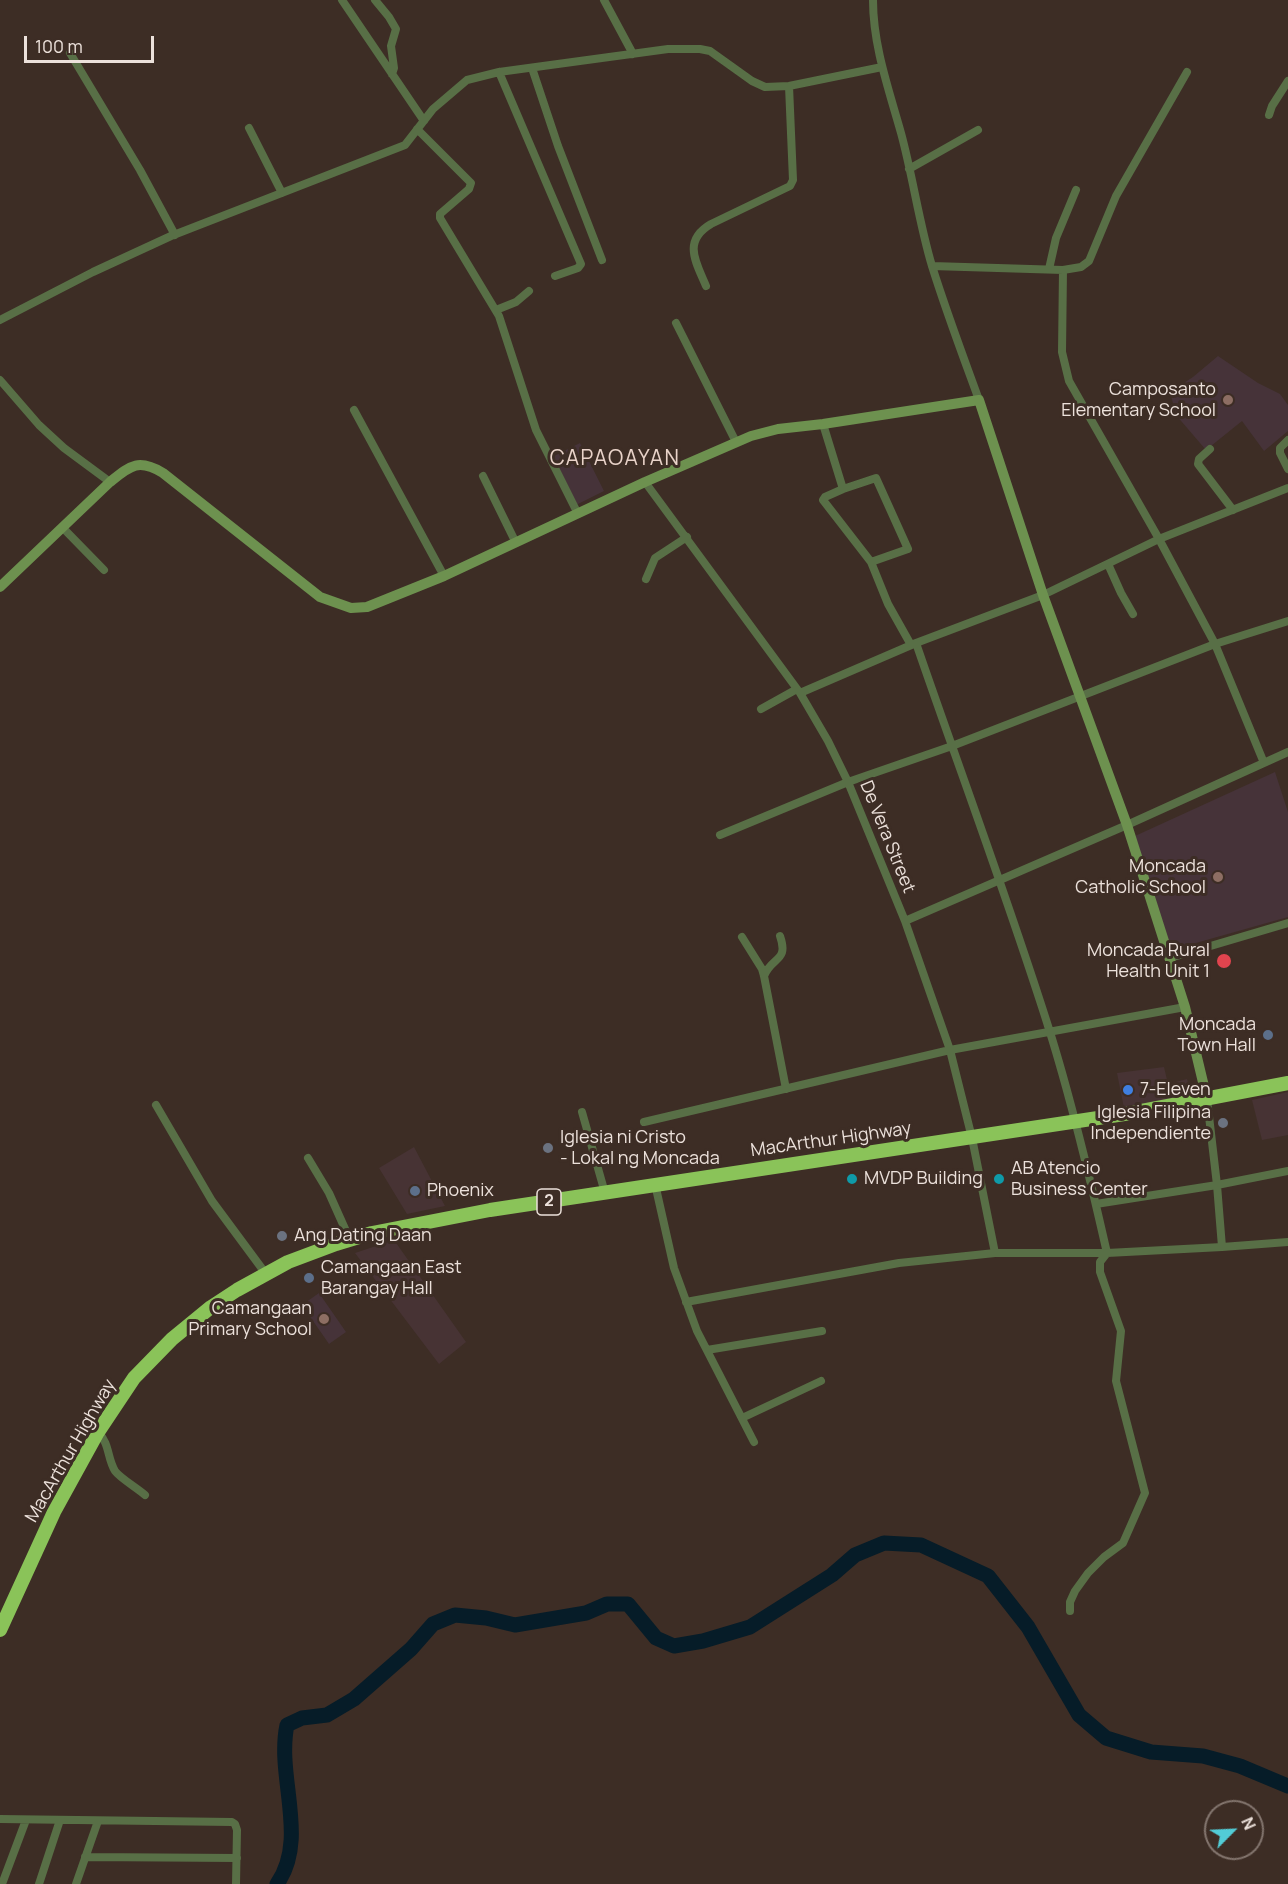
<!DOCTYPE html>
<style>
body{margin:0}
#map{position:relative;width:1288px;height:1884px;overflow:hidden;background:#3d2d25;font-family:Manrope,sans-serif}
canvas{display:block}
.north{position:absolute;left:1204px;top:1800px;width:60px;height:60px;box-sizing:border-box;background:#3d2d25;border:2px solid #83756e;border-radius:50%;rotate:66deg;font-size:16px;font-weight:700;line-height:24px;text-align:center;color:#ece1db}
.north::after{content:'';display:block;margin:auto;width:21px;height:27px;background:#52ccd6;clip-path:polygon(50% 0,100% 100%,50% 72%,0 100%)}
.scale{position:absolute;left:24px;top:36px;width:130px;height:27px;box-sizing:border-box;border:3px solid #ece1db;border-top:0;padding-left:8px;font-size:18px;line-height:21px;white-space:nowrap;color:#ece1db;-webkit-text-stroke:4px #3d2d25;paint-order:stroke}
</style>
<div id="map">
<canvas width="1288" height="1884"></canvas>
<div class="north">N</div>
<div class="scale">100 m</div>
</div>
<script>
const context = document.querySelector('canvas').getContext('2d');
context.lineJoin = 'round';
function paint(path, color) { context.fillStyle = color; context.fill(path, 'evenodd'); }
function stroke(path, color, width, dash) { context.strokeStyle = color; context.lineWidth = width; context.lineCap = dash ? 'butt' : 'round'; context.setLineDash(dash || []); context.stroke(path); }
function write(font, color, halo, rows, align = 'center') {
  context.font = font + ' Manrope,sans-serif'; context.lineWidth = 6; context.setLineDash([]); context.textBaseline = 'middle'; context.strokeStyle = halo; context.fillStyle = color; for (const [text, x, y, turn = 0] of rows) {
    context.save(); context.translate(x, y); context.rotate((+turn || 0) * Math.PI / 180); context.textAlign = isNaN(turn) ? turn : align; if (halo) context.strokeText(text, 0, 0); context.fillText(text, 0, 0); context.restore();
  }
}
const commercial = new Path2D(`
 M1164,1067L1168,1084L1187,1079L1191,1094L1124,1108L1117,1073Z
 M1288,1092V1135L1262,1140L1252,1100Z
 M414,1147L445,1206L407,1214L379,1168Z
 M394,1240L466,1342L439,1364L355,1253Z`);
const education = new Path2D(`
 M1218,356L1258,383L1280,394L1288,405V431L1264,451L1242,421L1206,450L1176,415L1170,392L1193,377Z
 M580,443L604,491L576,505L552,457Z
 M1275,772L1288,812V917L1171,950L1135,836Z
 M319,1293L346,1332L329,1344L302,1305Z`);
const river = new Path2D(`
 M277,1884C309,1838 276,1777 287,1725L302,1718L327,1715L354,1699L411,1649L433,1624L455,1615L486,1618L515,1625L586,1613L607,1604H628L656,1638L674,1646L703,1641L750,1627L832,1575L855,1555L884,1543L921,1545L988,1576L1028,1627L1079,1715L1106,1738L1151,1752L1203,1756L1240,1766L1288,1786`);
const street = new Path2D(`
 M342,0L424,121
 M375,0L389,17L396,29L391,46L394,68L392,74
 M604,0L633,54
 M873,0C873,46 889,90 901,133C913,177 919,223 932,266C946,311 963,356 979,400
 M70,53L140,170L175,235
 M532,68L558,146L602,260
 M499,72L581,264L578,268L555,276
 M1269,115L1272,106L1288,81
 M249,128L282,193
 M417,129L471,183L469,189L440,214V218L499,316L536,430L578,514
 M909,169L978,130
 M932,266L1063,270L1062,352L1069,381L1159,539L1215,644L1264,763
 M1049,269L1056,238L1076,190
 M1063,270L1081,267L1089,261L1116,196L1187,72
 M706,286C696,262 682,241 711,224L790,186L793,180L789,86
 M496,310L516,302L529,291
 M0,320L93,272L171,236L405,145L433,109L467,80L499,72L668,49H700L710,51L752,81L765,87L789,86L882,67
 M676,323L736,442
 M0,380L39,425L64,448L110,482
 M354,410L444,576
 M823,424L843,489L876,478L908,549L871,562L823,500L825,497L843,489
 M1288,440L1280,448V453L1288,469
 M1210,449L1199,459L1198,464L1233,510
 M483,476L516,543
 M645,482L800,693L828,741L848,782L905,921L950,1050L972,1138L995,1253
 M63,528L104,570
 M871,562L888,604L911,645
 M1108,564L1121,593L1133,614
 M646,579L655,558L687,537
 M916,643C960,771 1008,899 1049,1029C1072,1102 1090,1178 1107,1253L1100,1262V1272L1121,1331L1116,1381L1145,1493L1123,1543L1104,1557L1088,1573L1075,1591L1070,1602V1611
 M800,693L916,643L1043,595L1159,539L1288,488
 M761,709L797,689
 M720,835L848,782L952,746L1215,644L1288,621
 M905,921L1127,825L1288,752
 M742,937L762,969L764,976L786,1089
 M1170,958L1288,923
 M764,976C772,956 789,962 780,936
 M156,1105L212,1201L266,1274
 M582,1112L605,1193
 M644,1122L950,1050L1185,1007
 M308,1158L329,1193L350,1240
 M655,1184L674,1268L697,1331L754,1442
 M1096,1204L1217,1185L1288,1171
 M1222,1247L1288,1242
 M686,1302L899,1263L995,1253H1107L1222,1247L1217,1185L1207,1099
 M707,1350L822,1331
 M742,1418L821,1381
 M98,1432C110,1444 107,1458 115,1471C120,1478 137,1488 145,1495
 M0,1819L232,1822L235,1824L237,1830L236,1884
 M85,1857L237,1858
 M2,1884L26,1820
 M39,1884L60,1820
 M76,1884L98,1821`);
const secondary = new Path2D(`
 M0,587L110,482C130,466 138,458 163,473L320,597L351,608L367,607L444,576L645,482L751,436L778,429L823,424L979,400L1043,595L1127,825L1185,1007L1207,1099`);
const highway = new Path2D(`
 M0,1630L54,1512L98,1432L134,1378L172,1339L211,1307L237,1290L288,1262L336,1244L372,1233L490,1210L1131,1113L1288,1083`);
const markers = [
 [1228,400,6,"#8d6e63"],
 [1218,877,6,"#8d6e63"],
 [1224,961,8,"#e0444e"],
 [1268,1035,6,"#5c6f8a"],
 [1128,1090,6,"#3f7fe0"],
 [1223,1123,6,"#6b7280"],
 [548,1148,6,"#6b7280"],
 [852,1179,6,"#0f9aa8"],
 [999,1179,6,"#0f9aa8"],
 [415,1191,6,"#5c6f8a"],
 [282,1236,6,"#6b7280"],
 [309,1278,6,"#5c6f8a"],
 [324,1319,6,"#8d6e63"]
];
const shields = [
 [549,1202,24]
];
const shieldNames = [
 ["2",549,1202]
];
const poiNames = [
 ["Camposanto",1216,390,"right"],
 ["Elementary School",1216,411,"right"],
 ["Moncada",1206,867,"right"],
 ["Catholic School",1206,888,"right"],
 ["Moncada Rural",1210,951,"right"],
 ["Health Unit 1",1210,972,"right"],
 ["Moncada",1256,1025,"right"],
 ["Town Hall",1256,1046,"right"],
 ["7-Eleven",1140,1090],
 ["Iglesia Filipina",1211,1113,"right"],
 ["Independiente",1211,1134,"right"],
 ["Iglesia ni Cristo",560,1138],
 ["- Lokal ng Moncada",560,1159],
 ["AB Atencio",1011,1169],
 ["Business Center",1011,1190],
 ["MVDP Building",864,1179],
 ["Phoenix",427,1191],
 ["Ang Dating Daan",294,1236],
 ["Camangaan East",321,1268],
 ["Barangay Hall",321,1289],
 ["Camangaan",312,1309,"right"],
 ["Primary School",312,1330,"right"]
];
const streetNames = [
 ["De Vera Street",887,837,68],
 ["MacArthur Highway",831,1140,-8],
 ["MacArthur Highway",71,1451,-60]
];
const quarterNames = [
 ["CAPAOAYAN",615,459]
];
paint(commercial, '#473334');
paint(education, '#463339');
stroke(river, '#061c28', 15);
stroke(street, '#586f46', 8);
stroke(secondary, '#6d914f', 10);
stroke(highway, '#8ac359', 14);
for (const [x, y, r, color] of markers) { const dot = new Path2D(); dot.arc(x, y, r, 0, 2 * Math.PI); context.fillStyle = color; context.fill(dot); stroke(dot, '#3d2d25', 2); }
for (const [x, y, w] of shields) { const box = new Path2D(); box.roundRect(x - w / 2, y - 13, w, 26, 4.5); context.fillStyle = '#3d2d25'; context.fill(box); stroke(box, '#ece1db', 1.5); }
write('bold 16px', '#ece1db', null, shieldNames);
write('18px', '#ece1db', '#3d2d25', poiNames, 'left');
write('18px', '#ece1db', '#3d2d25', streetNames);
context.letterSpacing = '1.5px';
write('21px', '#e9d3c9', '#3d2d25', quarterNames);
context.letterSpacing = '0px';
</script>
